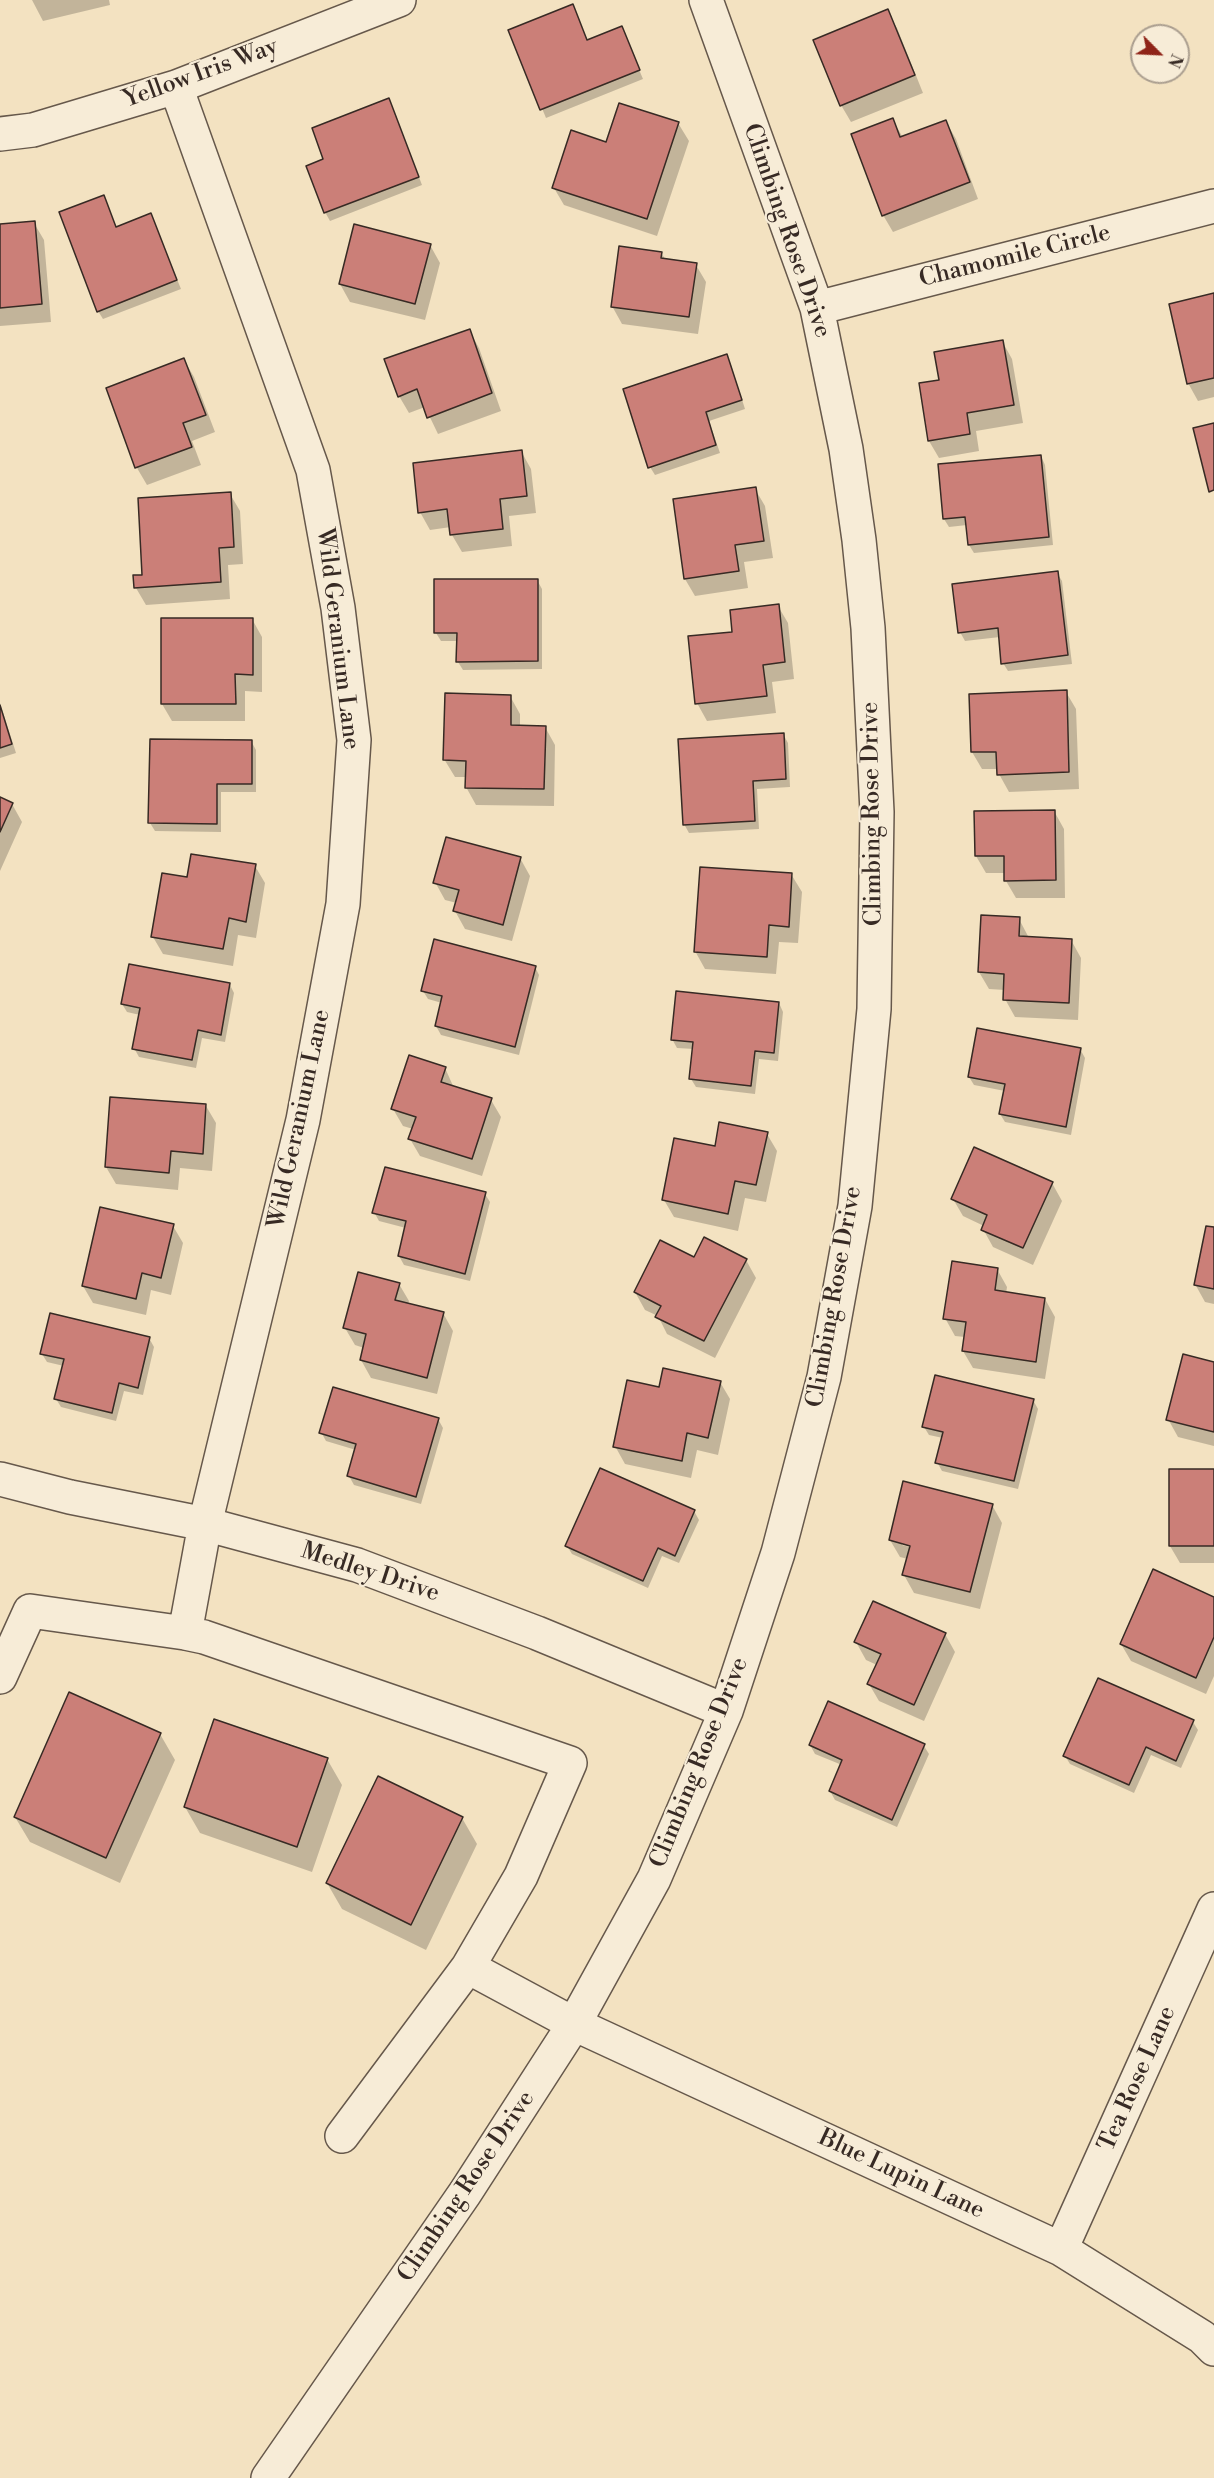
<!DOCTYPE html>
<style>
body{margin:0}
#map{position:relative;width:1214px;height:2478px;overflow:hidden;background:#f3e2c1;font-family:"Libre Bodoni",serif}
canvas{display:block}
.north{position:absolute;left:1130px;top:24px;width:60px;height:60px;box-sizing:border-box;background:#f7ecd7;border:2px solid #aa9e8f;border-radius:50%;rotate:114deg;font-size:16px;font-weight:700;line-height:24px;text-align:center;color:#372a24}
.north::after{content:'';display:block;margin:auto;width:21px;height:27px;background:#8f2418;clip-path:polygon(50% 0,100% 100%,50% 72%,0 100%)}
</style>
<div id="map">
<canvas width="1214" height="2478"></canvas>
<div class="north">N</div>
</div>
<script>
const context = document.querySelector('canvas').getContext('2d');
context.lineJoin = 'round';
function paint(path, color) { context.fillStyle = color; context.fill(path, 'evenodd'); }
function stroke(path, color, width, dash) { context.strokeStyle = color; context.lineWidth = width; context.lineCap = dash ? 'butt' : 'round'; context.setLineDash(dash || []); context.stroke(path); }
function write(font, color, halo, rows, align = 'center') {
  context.font = font + ' "Libre Bodoni",serif'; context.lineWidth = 4.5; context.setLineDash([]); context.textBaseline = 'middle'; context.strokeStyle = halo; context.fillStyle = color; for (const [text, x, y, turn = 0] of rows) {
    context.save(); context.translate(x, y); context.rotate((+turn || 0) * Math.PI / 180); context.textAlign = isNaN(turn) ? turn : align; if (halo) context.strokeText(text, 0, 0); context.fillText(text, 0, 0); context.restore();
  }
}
const shadow = new Path2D(`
 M32,0H109L110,5L43,21Z
 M572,6L588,41L621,27L643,79L546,118L510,31Z
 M887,11L897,28L923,93L851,122L841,105Z
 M393,109L422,185L330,221L325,212V160Z
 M893,120L903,138L946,122L956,139L978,199L893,232L883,215Z
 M678,123L689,141L657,236L564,205L554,188L607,144Z
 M103,197L117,228L151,215L181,289L103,319L98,311Z
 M34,223L44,240L51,322L0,326V226Z
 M430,245L440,263L425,320L350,302L340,284Z
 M661,253L666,260L696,265L706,282L698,334L622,324L612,306Z
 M1214,295V397L1198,401L1188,383Z
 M469,330L479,348L501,411L438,434L425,407L409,413L399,396Z
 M1002,341L1012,359L1023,423L976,431L979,451L939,458L929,441L921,385L940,381Z
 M727,356L731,365L745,409L709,421L720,453L655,475L650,467Z
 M184,360L194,377L215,432L192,441L201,465L147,485L137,468L107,389Z
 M521,451L531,469L536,513L509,516L512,546L462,552L452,535L451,527L430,530L420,512Z
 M1041,456L1045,465L1053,545L974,553L969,545L967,525L949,527L944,519Z
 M755,489L765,506L773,558L744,562L748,588L695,596L685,579Z
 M230,494L240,511L243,564L228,565L230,599L146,605L136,588L144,576Z
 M1057,573L1062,581L1072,664L1008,671L1003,663L1000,637L965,641L960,632Z
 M537,580L542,589V669L463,670L458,662V641H441L436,633Z
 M778,606L788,623L794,679L772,682L776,713L707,721L697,703Z
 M252,619L262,637V692L245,691V721H172L162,704V620Z
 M1066,692L1076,709L1079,789L1009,792L999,774V769H982L972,752Z
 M510,696L520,714V727H545L555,745L554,806L476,805L466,787L467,777H455L444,759Z
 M0,703L16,753L0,758Z
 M783,734L788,743L790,787L757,789L759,829L689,833L684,824Z
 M251,741L256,750V792H221V832L155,831L150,823Z
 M0,799L12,804L22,822L0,871Z
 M1054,811L1064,829L1065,898H1016L1006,881V873H986L976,856V812Z
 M520,858L530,876L512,941L465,929L455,911L457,903L445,900L435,882Z
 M255,866L265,883L256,938L238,935L233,966L163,954L153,937L188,878Z
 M791,874L802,892L798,943L779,942L776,974L705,969L695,951Z
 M1019,919L1029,938L1071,940L1081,958L1078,1020L1015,1017L1005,999V990L989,989L979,972Z
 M535,967L539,975L519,1055L441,1035L436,1026L442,1003L428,999L423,991Z
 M230,985L234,993L225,1042L202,1038L196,1068L139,1057L134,1048L140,1015L127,1012L122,1004Z
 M779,1003L783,1012L778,1061L759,1059L755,1094L696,1087L691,1079L694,1049L677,1048L672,1039Z
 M1080,1049L1085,1058L1071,1135L1005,1122L1000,1114L1005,1091L974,1085L969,1077Z
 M445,1068L454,1088L491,1100L501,1117L482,1176L420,1156L410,1139L413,1129L403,1126L393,1109Z
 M206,1106L216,1123L212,1171L180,1168L178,1190L116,1184L106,1167Z
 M767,1134L777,1151L766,1202L745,1198L738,1231L674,1217L664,1200L716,1148Z
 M1052,1183L1062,1201L1033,1265L993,1247L983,1229L984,1226L963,1216L953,1199Z
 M485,1194L490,1202L470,1281L404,1265L399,1256L406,1228L379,1221L374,1212Z
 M173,1226L183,1243L171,1295L151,1290L146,1315L93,1303L83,1286Z
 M1214,1229V1304L1205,1302L1195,1284Z
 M695,1259L746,1260L756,1278L715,1358L667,1334L658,1316L645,1310L635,1292Z
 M997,1269L1007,1287L1006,1294L1045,1299L1055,1317L1045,1379L973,1368L963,1351L965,1337L955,1336L945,1318Z
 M399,1284L409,1301L408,1304L443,1313L453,1331L437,1394L371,1378L361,1360L364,1348L355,1345L345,1328Z
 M149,1338L154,1347L143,1395L124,1391L116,1421L61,1407L56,1399L64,1366L47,1362L42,1354Z
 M1214,1364V1446L1178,1437L1168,1419Z
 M720,1382L730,1399L718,1455L697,1450L691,1478L625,1464L615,1446L660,1388Z
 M1033,1400L1038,1409L1018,1489L942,1471L937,1462L943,1438L929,1435L924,1427Z
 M438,1419L443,1428L421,1504L354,1485L349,1476L356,1450L326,1441L321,1432Z
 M1214,1471V1563H1180L1170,1546Z
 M992,1505L1002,1523L980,1609L914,1593L904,1575L908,1559L900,1557L890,1540ZM902,1542L917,1549L902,1545Z
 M694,1511L699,1520L679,1563L662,1556L648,1588L572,1554L567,1546Z
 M1214,1598V1676L1206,1694L1131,1661L1121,1644Z
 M945,1634L955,1652L924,1721L879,1701L869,1684L877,1665L866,1660L856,1642Z
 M829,1703L924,1746L929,1754L897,1827L835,1800L830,1791L842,1765L815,1754L810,1745Z
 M1193,1722L1198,1730L1181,1768L1151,1755L1134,1793L1070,1764L1065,1756Z
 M160,1734L175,1760L120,1883L30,1842L15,1817Z
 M327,1759L342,1785L312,1872L200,1833L185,1807Z
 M462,1818L477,1844L426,1950L342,1909L327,1883Z`);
const building = new Path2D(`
 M573,4L587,40L622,26L640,70L540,110L508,30Z
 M888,9L915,75L840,106L813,40Z
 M389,98L419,177L324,213L306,166L323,159L312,128Z
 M619,103L679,122L647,219L552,188L571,130L606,142Z
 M893,118L900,137L946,120L970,182L882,216L851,134Z
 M104,195L116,227L151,213L177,280L97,312L59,212Z
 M35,221L42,304L0,308V224Z
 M354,224L431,244L415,304L339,284Z
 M619,246L662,252L661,258L697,263L689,317L611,307Z
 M1214,293V378L1187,384L1169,304Z
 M470,329L492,393L427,418L417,389L398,397L384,359Z
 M1003,340L1014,405L967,413L970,434L928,441L919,383L939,380L934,352Z
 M727,354L742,400L706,412L716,445L648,468L623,389Z
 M184,358L206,415L183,423L192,447L135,468L106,388Z
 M1214,423V490L1209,492L1193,428Z
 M522,450L527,496L500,499L503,529L450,535L447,509L418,513L413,463Z
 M1041,455L1049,537L968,545L965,517L943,519L938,464Z
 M756,487L764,541L735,545L739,571L684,579L673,499Z
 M231,492L234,547L219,548L221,582L134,588L133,575H142L138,498Z
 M1058,571L1068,655L1001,664L998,628L958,633L952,584Z
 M434,579H538V661L456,662L457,633H434Z
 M779,604L785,662L763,665L767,696L695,704L688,636L732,632L730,610Z
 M161,618H253V675L235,674L236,704H161Z
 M1067,690L1069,772L997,775L996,752H971L969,694Z
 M445,693L511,695V725L546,726L544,789L465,788L466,761L443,760Z
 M0,705L12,744L0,748Z
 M784,733L786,779L753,781L755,821L683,825L678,739Z
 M150,739L252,740V784H217V824L148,823Z
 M0,797L13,803L0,832Z
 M1055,810L1056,880L1004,881V856H975L974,811Z
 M446,837L521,857L503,925L453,911L459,890L433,883Z
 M191,854L256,864L246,922L229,918L223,949L151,937L162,873L187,877Z
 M700,867L792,873L789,927L769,925L767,957L694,952Z
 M981,915L1020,917L1019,936L1072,939L1069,1003L1003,1000L1004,974L978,972Z
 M434,939L536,966L515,1047L435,1026L442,996L421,991Z
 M129,964L230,983L221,1035L198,1030L192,1060L132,1049L140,1008L121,1004Z
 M676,991L779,1002L774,1053L755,1051L751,1086L689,1079L693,1042L671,1040Z
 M977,1028L1081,1048L1066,1127L999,1114L1005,1084L968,1077Z
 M409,1055L446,1067L441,1082L492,1098L472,1159L408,1139L416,1117L391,1109Z
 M110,1097L206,1104L203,1154L171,1151L169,1173L105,1167Z
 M719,1122L768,1132L756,1185L735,1181L728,1214L662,1200L674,1138L715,1146Z
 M974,1147L1053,1182L1023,1248L981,1230L987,1215L951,1199Z
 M385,1167L486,1192L465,1274L398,1256L406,1221L372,1213Z
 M100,1207L174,1224L161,1278L142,1273L136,1299L82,1286Z
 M1206,1226L1214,1227V1289L1194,1285Z
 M704,1237L747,1259L704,1341L655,1317L661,1306L634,1292L660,1240L694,1257Z
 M952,1261L998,1268L995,1290L1045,1298L1036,1362L962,1351L966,1322L943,1319Z
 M358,1272L400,1283L395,1300L444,1312L427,1378L360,1360L366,1334L343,1328Z
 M50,1313L150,1337L138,1388L119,1383L112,1413L54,1399L64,1359L40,1354Z
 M1183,1354L1214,1362V1432L1166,1420Z
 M663,1368L721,1381L708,1438L687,1433L682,1461L613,1447L627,1380L659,1387Z
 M935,1375L1034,1399L1014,1481L935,1463L943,1432L922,1427Z
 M333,1387L439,1418L416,1497L347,1476L356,1444L319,1433Z
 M600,1468L695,1510L675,1556L658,1548L643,1581L565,1546Z
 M1169,1469H1214V1546H1169Z
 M903,1481L993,1504L970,1592L902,1575L910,1546L889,1540Z
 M1153,1569L1214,1597V1637L1196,1678L1120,1644Z
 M873,1601L946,1633L914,1705L867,1684L881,1654L854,1642Z
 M1098,1678L1194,1720L1176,1761L1146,1747L1129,1785L1063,1756Z
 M69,1692L161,1733L106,1858L14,1817Z
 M828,1701L925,1744L892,1820L829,1791L842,1760L809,1745Z
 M214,1719L328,1758L297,1847L184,1807Z
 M378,1776L463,1817L411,1925L326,1883Z`);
const minor = new Path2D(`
 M176,87L313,470L338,608L354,740L343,904L303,1120L205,1524L185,1633
 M0,134L33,130L176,87L399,0
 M817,308L1214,206
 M0,1479L70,1497L205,1524L357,1565L537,1633L726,1711
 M0,1677L30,1611L185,1633L204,1637L570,1763L521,1876L468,1967L342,2136
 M468,1967L574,2024L1061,2249L1202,2337L1214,2349
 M1061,2249L1214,1909
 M268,2478L465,2193L574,2024L654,1879L726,1711L778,1553L824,1377L855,1206L874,1009L877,812L868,628L859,540L846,449L817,308L706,0`);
const streetNames = [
 ["Yellow Iris Way",201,74,-20],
 ["Climbing Rose Drive",786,231,71],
 ["Chamomile Circle",1015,257,-14],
 ["Wild Geranium Lane",337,639,83],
 ["Climbing Rose Drive",873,814,-91],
 ["Wild Geranium Lane",300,1119,-78],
 ["Climbing Rose Drive",835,1297,-80],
 ["Medley Drive",370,1573,18],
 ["Climbing Rose Drive",700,1763,-68],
 ["Tea Rose Lane",1138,2079,-66],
 ["Blue Lupin Lane",901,2175,25],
 ["Climbing Rose Drive",467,2187,-56]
];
paint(shadow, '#0003');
paint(building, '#cb7f78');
stroke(building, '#372a24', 1.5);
stroke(minor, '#66584b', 36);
stroke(minor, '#f7ecd7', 33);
write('24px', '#372a24', '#f7ecd7', streetNames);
</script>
